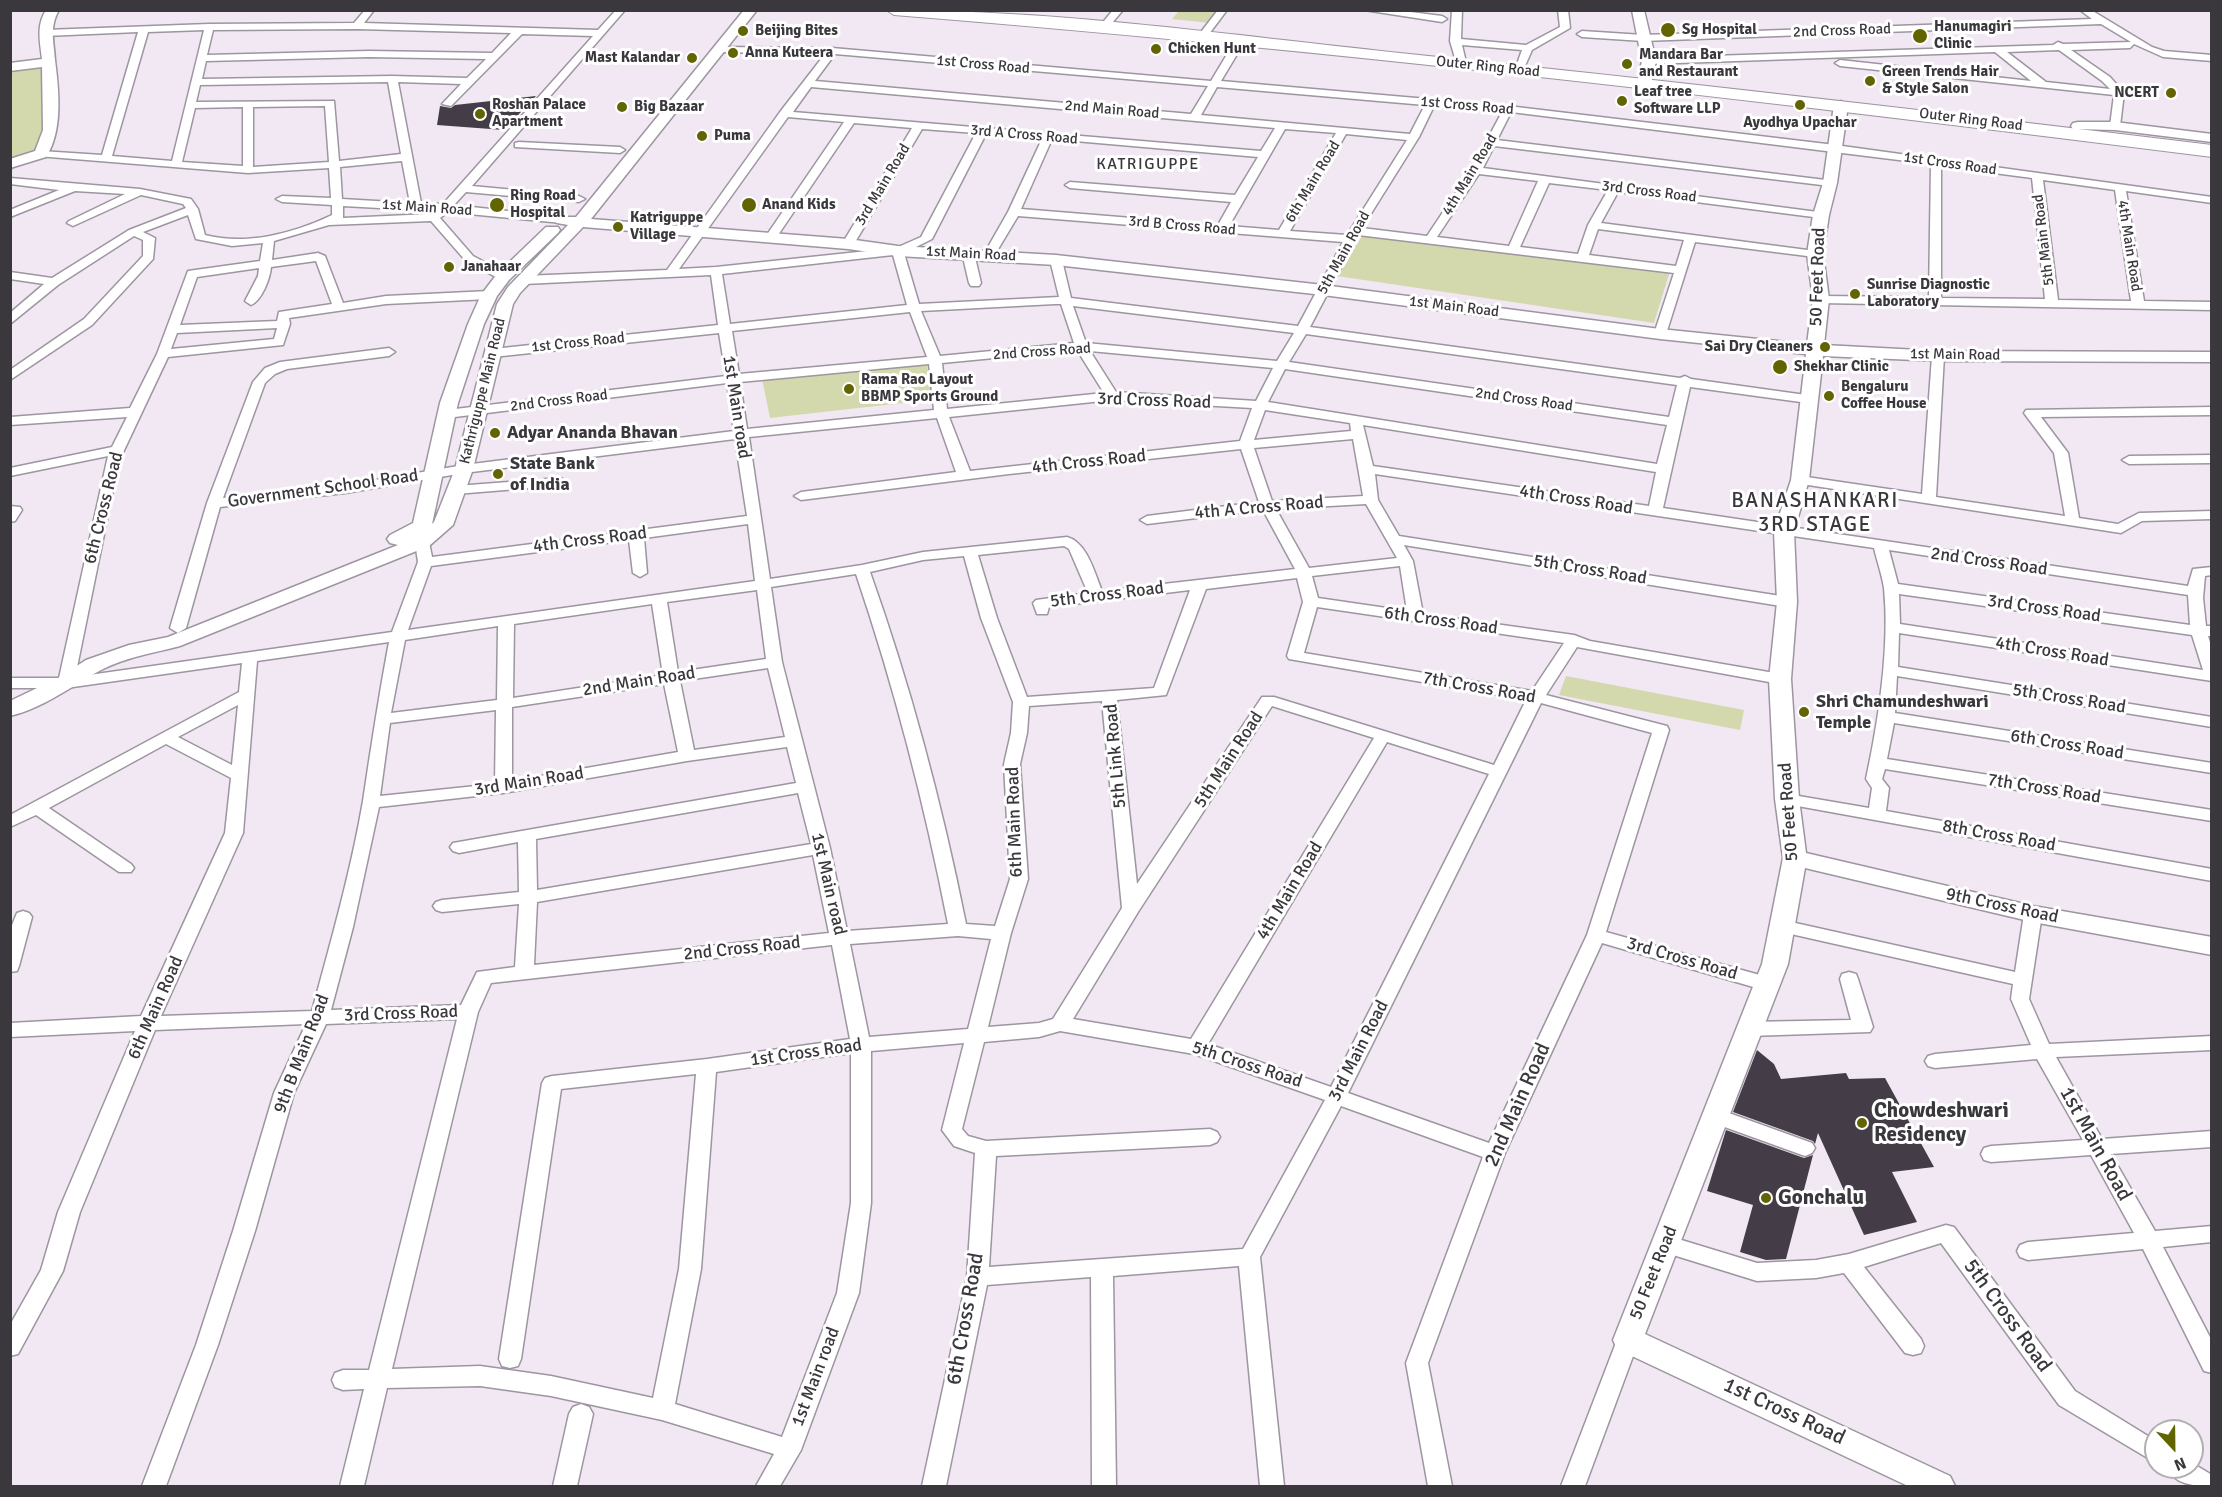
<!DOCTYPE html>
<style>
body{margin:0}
#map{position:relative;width:2222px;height:1497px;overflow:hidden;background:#f1e8f4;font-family:Signika,sans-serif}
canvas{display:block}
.frame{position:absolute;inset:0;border:12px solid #3b383d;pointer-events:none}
.north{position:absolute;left:2144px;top:1419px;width:60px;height:60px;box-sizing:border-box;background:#fff;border:2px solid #b1afb1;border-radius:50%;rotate:158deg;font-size:16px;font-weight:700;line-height:24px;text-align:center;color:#3b383d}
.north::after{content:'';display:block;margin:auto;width:21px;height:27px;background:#616400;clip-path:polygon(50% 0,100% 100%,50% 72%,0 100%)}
</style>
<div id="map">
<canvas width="2222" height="1497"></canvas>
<div class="frame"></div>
<div class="north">N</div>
</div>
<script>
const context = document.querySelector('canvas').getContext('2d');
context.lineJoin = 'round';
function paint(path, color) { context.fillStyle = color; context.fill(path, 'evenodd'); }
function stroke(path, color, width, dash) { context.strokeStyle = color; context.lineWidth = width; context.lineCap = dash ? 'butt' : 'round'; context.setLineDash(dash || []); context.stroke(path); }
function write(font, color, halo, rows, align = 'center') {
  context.font = font + ' Signika,sans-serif'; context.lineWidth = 6; context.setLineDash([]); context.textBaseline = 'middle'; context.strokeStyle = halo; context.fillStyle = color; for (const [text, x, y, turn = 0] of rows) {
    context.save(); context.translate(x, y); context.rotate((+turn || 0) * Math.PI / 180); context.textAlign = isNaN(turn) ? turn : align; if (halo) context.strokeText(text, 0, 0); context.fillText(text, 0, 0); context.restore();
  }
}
const green = new Path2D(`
 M1179,11H1220L1210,23L1172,19Z
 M50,62L49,131L40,152L11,171V65Z
 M1362,236L1670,271L1654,323L1337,276Z
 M926,364L938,399L770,418L762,379Z
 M1566,676L1744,710L1740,730L1559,695Z`);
const building = new Path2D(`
 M536,96L504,130L437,125L440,106L451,108L455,105Z
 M1757,1050L1774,1064L1781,1079L1846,1073L1849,1079L1885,1078L1934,1167L1892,1172L1917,1222L1864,1235L1818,1133L1815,1144L1813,1141L1733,1112Z
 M1726,1130L1804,1158L1813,1155L1786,1259L1766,1260L1740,1252L1753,1205L1707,1191Z`);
const street = new Path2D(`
 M365,10H374L364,23L598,30L616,10H625L472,186L579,196L585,199L579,202L466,192L454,205L562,217L568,220L562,223L448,212L440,218L473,256L507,274V280L503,281L465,260L431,221L329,225L274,241L272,260L318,253L325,256L343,303L386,296L489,291L495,295L489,299L386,304L289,318L290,324L283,345L168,357L119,461L75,677L392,632L418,562L415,542L422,538L429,542L432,557L747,516L735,439L464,473L345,493L220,507L186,628L178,633L170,628L207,503L253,382L265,368L280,362L389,348L395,352L389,356L287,369L275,374L265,383L223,498L345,485L464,465L734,431L727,383L447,418L440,414L447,410L726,376L719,333L493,357L487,353L493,349L718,325L711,275L524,284L518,280L524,276L667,270L780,112L825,54L719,52L714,49L716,47L832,48L1211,81L1235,41L1240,38L1245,41L1221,81L1508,106L1835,145L2212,197V203L2126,191L2144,301L2212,302V310L1821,303L1817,302V296L1929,297L1931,164L1511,112L1497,140L1834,181V185L1830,186L1494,146L1483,168L1825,213L1827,215L1821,218L1618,192L1601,223L1815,251L1821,254L1815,257L1695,242L1666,334L1660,338L1654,334L1674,273L1358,235L1310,327L1680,378L1685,376L1691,379L1813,396L1815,399L1813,402L1808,403L1690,387L1663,508L2188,586L2193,569L2212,567V575L2205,576L2203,598L2206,626H2212V636H2208L2212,649V681L1899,633L1898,667L2212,717V727L1897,676L1895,713L2212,763V773L1894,723L1887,759L2212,810V821L1885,769L1882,779L1889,788L1886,811L2212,869V881L1781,803L1779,799L1781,795L1787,794L1869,808L1872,788L1866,779C1878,723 1890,648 1884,588C1882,575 1877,561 1874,548L1375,474L1378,500L1399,536L1787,597L1795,602L1787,607L1404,545L1413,561L1423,614L1574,635L1590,641L1780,674L1788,679L1780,684L1577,647L1546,695L1667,726L1669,730L1606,932L1774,979L1776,984L1774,989L1767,991L1602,943L1505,1153L1428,1363L1452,1486H1428L1406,1363L1483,1157L1341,1106L1260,1257L1284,1486H1260L1239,1266L1113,1276L1116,1486H1092L1091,1277L987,1285L946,1486H922L967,1277L975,1153L954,1146L942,1130L964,1043L871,1051V1203L859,1293L801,1450L780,1486H756L774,1454L662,1420L551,1396L480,1386L387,1388L364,1486H340L364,1389L343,1390L335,1387L332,1380L335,1373L343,1370H369L457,1019L326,1024L294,1093L255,1231L218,1345L166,1486H142L196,1345L233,1231L274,1093L306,1024L155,1030L80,1212L63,1271L18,1354L10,1356V1325L41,1270L58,1212L135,1031L10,1037V1023L141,1016L225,833L231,778L166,744L49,808L131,864L134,868L131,872H119L36,815L10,827V815L239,692L242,663L66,688H10V678H59L108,456L10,476V468L112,447L127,417L10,425V417L130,408L157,354L188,271L260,261L263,243L232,246L196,239L188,215L143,232L155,238L153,259L92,325L10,380V370L84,319L143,256V240L134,236L58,285L10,324V313L44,284L10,279V272L52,278L129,230L186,208L183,204L141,195L73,226L67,223L69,221L125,194L75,191L10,217V210L59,190L10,184V178L140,189L191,199L198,209L205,235C247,246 294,233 332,215V205L282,202L276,199L282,196L331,198L329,168L248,173L37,156V152L41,151L102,155L138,32L45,36L40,33L45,30L209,24L354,23ZM357,29L511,33L492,53L369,51L207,55L213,30ZM204,30L172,161L112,156L148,32ZM522,34L593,36L443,204L421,203L398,82L461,84L442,104L451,106ZM835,54L1208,86L1191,114L815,81ZM369,57L486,59L467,78L392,76L202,79L206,61ZM388,82L401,154L339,161L334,101L196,102L200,85ZM811,87L1275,128L1261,151L793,112ZM1217,87L1425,105L1410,134L1201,115ZM325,106L329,162L253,167V107ZM1434,106L1502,112L1471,170L1427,236L1362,228L1419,137ZM243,107V166L182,162L195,108ZM788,117L844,122L764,239L770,242L774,241L854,123L912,128L842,244L848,247L854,244L922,129L976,133L921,237L896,248L716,267L679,269ZM1285,129L1336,133L1279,230L1229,226ZM986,134L1042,139L1008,212L984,254L986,256H994L1018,216L1343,242L1298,326L1071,298L1062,260L1056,256L1050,260L1059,297L919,304L904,253L932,239ZM1346,134L1407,140L1347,235L1290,231ZM1052,139L1258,157L1235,195L1070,182L1065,185L1070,188L1231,202L1218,225L1021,209ZM402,161L410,203L342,199L340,167ZM1941,166L2032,178L2045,299L1941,298ZM1479,174L1538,181L1509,246L1437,237ZM2043,180L2115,190L2131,301L2058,300ZM1549,183L1608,190L1588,225L1578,254L1520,247ZM343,206L435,211L431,214L343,218ZM1598,229L1684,240L1676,266L1589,255ZM893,255L907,305L730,324L722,274ZM316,261L332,304L279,312L277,321L180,325L197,277L259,268L258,276L245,301L251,305C262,300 270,279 271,267ZM1055,304H1061L1074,343L940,356L921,311ZM1073,306L1294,333L1277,361L1086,343ZM910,312L927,357L739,374L732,331ZM277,328L274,339L171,349L177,333ZM1306,334L1677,385L1669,417L1289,362ZM1077,350L1104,393L947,409L942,363ZM1090,351L1273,368L1256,401L1116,392ZM929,364L934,410L747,429L740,382ZM1285,369L1667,425L1657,464L1268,402ZM1112,400L1252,408L1240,441L970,471L949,417ZM1265,410L1350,423L1351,431L1254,440ZM937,418L956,472L801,492L794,496L801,500L1009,474L1241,449L1259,502L1147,516L1140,520L1147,524L1263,510L1295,569L1102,591C1095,574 1087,542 1067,537L923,552L862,565L770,579L749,437ZM1363,425L1656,472L1649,506L1373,466ZM1353,439L1363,496L1272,501L1254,448ZM1366,504L1397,558L1309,568L1276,509ZM748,524L755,581L408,630L431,566L629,540L633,573L640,577L647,573L644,538ZM1064,546L1069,549L1088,593L1036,600L1033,603L1037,614H1047L1049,607L1190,590L1154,688L1027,697L997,618L978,555ZM1889,550L2188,595L2190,625L1898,584ZM964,556L981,618L1013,702L1011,733L1004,764L1010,879L995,926L966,924C942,804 911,687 870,572L923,560ZM1400,566L1407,611L1318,598L1312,576ZM856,574C895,689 925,806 948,924L847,931L830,848L782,662L771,587ZM1297,578L1303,602L1287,656L1289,659L1526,700L1494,765L1274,697H1262L1137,884L1117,700L1166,695L1206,589ZM757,590L766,659L678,672L667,602ZM1899,594L2192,635L2203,670L1900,624ZM652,604L663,675L513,698L514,624ZM1317,607L1564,643L1532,691L1304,653ZM498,626L497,700L391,713L405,640ZM389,642C379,695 371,747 363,801C351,871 331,941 312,1011L161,1016L243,833L257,661ZM768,668L785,737L694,750L680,681ZM664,684L678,752L512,781V707ZM1102,701L1122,908L1053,1019L1039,1023L988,1027L1011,933L1028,879L1020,764L1027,733L1029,706ZM1541,703L1652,733L1587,935L1489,1143L1348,1093ZM238,705L232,765L178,737ZM1272,706L1374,738L1191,1039L1073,1019L1138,912ZM496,710L495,784L380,796L390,723ZM1387,742L1489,774L1331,1087L1208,1044ZM787,747L796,783L453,843L450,847L453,851L459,853L518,842L519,892L442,900L436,902L433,906L436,910L442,912L519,904L515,967L477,972L461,1005L331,1010L353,927L379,807L503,793L687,761ZM798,793L811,844L537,890L536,839ZM813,855L829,933L534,965L537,902ZM958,936L991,939L968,1029L869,1037L850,944ZM832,945L850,1039L707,1059L552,1076L545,1078L542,1083L499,1359L502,1366L510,1368L518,1366L521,1359L561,1089L696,1074L679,1269L653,1398L551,1376L480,1366L392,1369L478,1012L491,983ZM1060,1031L1194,1054L1325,1100L1243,1249L989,1267L996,1156L1210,1145L1217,1142L1220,1137L1217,1132L1210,1129L986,1141L968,1136L962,1129L984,1042L1039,1037ZM851,1053V1203L837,1293L782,1437L675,1404L701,1269L716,1072Z
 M1113,10H1123L1112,23H1106L1104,21Z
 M1218,10H1227L1209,34H1203L1201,32Z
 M1364,10H1395L1442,16L1447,19L1442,22Z
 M1452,10H1462L1461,39L1526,45L1560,27L1558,10H1568L1570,28L1532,50L1525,66L1517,64L1522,50L1462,45L1465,58L1460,61L1455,58L1450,41Z
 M2080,10H2091L2152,47L2164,51L2212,55V61L2163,57L2134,44L2130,48L2071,50L2110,77L2124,93L2120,126L2115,129L2110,126L2114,95L1840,66L1835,63L1840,60L2031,81L1995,52L1649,64L1644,61L1649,58L2053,45L2058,42L2063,44L2131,42L2101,24L1643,41L1582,37L1577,34L1582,31L1643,35L2092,19ZM2059,50L2102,81L2110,89L2046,82L2007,52Z
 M519,142L620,147L625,150L620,153L515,147V143Z
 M968,250L974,253L981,283L979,286H971L969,283L962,253Z
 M1938,352L1944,356L1936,497L2065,516L2054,453L2024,413L2026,410L2212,407V415L2041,417L2068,453L2079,518L2118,524L2139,513L2212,511V519L2142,521L2121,533L1795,483L1793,480L1800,476L1922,494L1932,356Z
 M2212,455V463L2129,464L2122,460L2129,456Z
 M561,478L568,482L566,485L456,494L449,490L456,486Z
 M10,506L20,507L22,510L15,521L10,522Z
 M2033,908L2039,910L2042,914L2029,999L2049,1044L2212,1036V1050L2056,1057L2102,1139L2212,1131V1147L2111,1154L2155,1231L2212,1226V1242L2163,1247L2212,1341V1373L2204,1371L2143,1249L2028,1260L2020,1257L2017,1251L2020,1245L2028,1242L2134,1233L2091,1155L1991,1162L1984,1160L1981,1154L1984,1148L1991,1146L2083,1140L2037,1059L1935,1068L1928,1066L1925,1061L1928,1056L1935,1054L2031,1045L2011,999L2013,984L1782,932L1776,930L1773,926L1776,922L1782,920L2015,972L2024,914L2027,910Z
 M23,911L29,913L32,917L19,966L17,971L10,972V930L17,913Z
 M1849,972L1856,974L1858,979L1873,1027L1870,1032L1749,1036L1742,1034L1739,1029L1742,1024L1749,1022L1851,1020L1840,979L1842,974Z
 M1715,1108L1812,1143L1815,1148L1812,1153L1805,1156L1708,1121L1705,1116L1708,1111Z
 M1946,1225L1954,1227L2075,1391L2156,1441V1463L2059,1405L1941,1243L1864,1267L1921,1339L1924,1346L1921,1353L1913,1355L1905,1353L1844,1273L1816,1278L1757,1281L1657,1250L1654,1244L1657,1238L1665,1235L1757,1263L1816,1260L1849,1254Z
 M1628,1331L1636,1333L1639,1340L1585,1486H1561L1617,1340L1620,1333Z
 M581,1404L589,1407L593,1414L577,1486H553L569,1414L573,1407Z
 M2192,1463L2212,1475V1486C2194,1486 2175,1485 2166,1467H2192Z`);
const secondary = new Path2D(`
 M46,10H59C49,27 54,42 55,60C59,91 63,131 46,157L10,168V159L35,151L43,130L42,67L10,71V63L42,59C40,41 36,26 46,10Z
 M744,10H757L591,219L848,239L898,246L1056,255L1323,285L1660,329L1807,344L1813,299L1807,254L1813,215L1823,183L1834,105L1841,101L1848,105L1837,183L1829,215L1823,254L1829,299L1824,345L1938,351L2212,352V362L1938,361L1823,356L1809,480L1794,531L1797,602L1791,679L1799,799L1806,853L2033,906L2212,937V955L2033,922L1805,868L1788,964L1645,1334L1950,1476L1955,1486H1908L1617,1349L1613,1340L1762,964L1783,858L1775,799L1769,679L1777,602L1774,531L1791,480L1806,354L1660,339L1323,295L1056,265L898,256L848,249L583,227L520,293L513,304L473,469L453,525L429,546L180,646C154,653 126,657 101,670C72,686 43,708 10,716V701L58,678L86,660L129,645L168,637L398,545L390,543L387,539L390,535L413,523L440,403L468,324L481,295L497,274L546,227H558L560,230L558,233L509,280L497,296L484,324L458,403L432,524L434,522L455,469L497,304L508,287L568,225L557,223L554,220L557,217H576Z
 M1632,10H1644L1656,61L1651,84L1644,88L1637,84L1642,61Z
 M2078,122H2115L2212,134V142L2115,130L2073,129L2071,126L2073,123Z`);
const highway = new Path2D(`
 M886,10C1058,10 1229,35 1400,53C1671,81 1941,112 2212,145V157C1773,102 1334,50 894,15Z`);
const markers = [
 [1668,30,8,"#616400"],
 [743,31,6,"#616400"],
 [1920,36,8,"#616400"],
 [1156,49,6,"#616400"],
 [733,53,6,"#616400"],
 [692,58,6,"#616400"],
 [1627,64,6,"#616400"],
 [1870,81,6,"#616400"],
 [2171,93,6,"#616400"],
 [1622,101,6,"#616400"],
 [1800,105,6,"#616400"],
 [622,107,6,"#616400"],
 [480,114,6,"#616400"],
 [702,136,6,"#616400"],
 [497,205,8,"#616400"],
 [749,205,8,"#616400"],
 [618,227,6,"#616400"],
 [449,267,6,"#616400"],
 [1855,294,6,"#616400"],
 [1825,347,6,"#616400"],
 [1780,367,8,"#616400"],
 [849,389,6,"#616400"],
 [1829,396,6,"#616400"],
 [495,433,6,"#616400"],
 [498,474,6,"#616400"],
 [1804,712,6,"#616400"],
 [1862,1123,6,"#616400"],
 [1766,1198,6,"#616400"]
];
const farPoinames = [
 ["Hanumagiri",1934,27],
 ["Clinic",1934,44],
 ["Sg Hospital",1682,30],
 ["Beijing Bites",755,31],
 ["Chicken Hunt",1168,49],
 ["Anna Kuteera",745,53],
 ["Mandara Bar",1639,55],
 ["and Restaurant",1639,72],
 ["Mast Kalandar",680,58,"right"],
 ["Green Trends Hair",1882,72],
 ["& Style Salon",1882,89],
 ["Leaf tree",1634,92],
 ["Software LLP",1634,109],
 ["NCERT",2159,93,"right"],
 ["Roshan Palace",492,105],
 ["Apartment",492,122],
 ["Big Bazaar",634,107],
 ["Ayodhya Upachar",1800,123,"center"],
 ["Puma",714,136],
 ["Ring Road",510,196],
 ["Hospital",510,213],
 ["Anand Kids",762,205],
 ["Katriguppe",630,218],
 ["Village",630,235],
 ["Janahaar",461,267],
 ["Sunrise Diagnostic",1867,285],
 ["Laboratory",1867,302],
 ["Sai Dry Cleaners",1813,347,"right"],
 ["Shekhar Clinic",1794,367],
 ["Rama Rao Layout",861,380],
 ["BBMP Sports Ground",861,397],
 ["Bengaluru",1841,387],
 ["Coffee House",1841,404]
];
const farStreetnames = [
 ["2nd Cross Road",1842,31,-2],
 ["1st Cross Road",983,65,5],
 ["Outer Ring Road",1488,67,6],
 ["1st Cross Road",1467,106,5],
 ["2nd Main Road",1112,110,5],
 ["Outer Ring Road",1971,120,7],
 ["3rd A Cross Road",1024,135,5],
 ["1st Cross Road",1950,164,8],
 ["4th Main Road",1470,175,-59],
 ["6th Main Road",1313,182,-59],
 ["3rd Main Road",883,185,-59],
 ["3rd Cross Road",1649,192,7],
 ["1st Main Road",427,208,4],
 ["3rd B Cross Road",1182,226,5],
 ["5th Main Road",2044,240,-97],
 ["4th Main Road",2129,246,81],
 ["5th Main Road",1344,253,-61],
 ["1st Main Road",971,254,3],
 ["1st Main Road",1454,307,7],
 ["1st Cross Road",578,343,-6],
 ["2nd Cross Road",1042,352,-4],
 ["1st Main Road",1955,355,1],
 ["Kathriguppe Main Road",483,391,-76],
 ["2nd Cross Road",1524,400,8],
 ["2nd Cross Road",559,401,-7]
];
const farNeighbourhoodnames = [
 ["KATRIGUPPE",1148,165]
];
const streetNames = [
 ["50 Feet Road",1818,277,-88],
 ["3rd Cross Road",1154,401,2],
 ["1st Main road",736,407,81],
 ["4th Cross Road",1089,462,-6],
 ["Government School Road",323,489,-8],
 ["4th Cross Road",1576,500,9],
 ["6th Cross Road",104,508,-76],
 ["4th A Cross Road",1259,508,-5],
 ["4th Cross Road",590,540,-7],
 ["2nd Cross Road",1989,562,8],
 ["5th Cross Road",1590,570,9],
 ["5th Cross Road",1107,595,-7],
 ["3rd Cross Road",2044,609,8],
 ["6th Cross Road",1441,621,8],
 ["4th Cross Road",2052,652,9],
 ["2nd Main Road",639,682,-9],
 ["7th Cross Road",1479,688,10],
 ["5th Cross Road",2069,699,9],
 ["6th Cross Road",2067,745,9],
 ["5th Link Road",1116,756,-95],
 ["5th Main Road",1229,760,-57],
 ["3rd Main Road",529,782,-9],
 ["7th Cross Road",2044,789,9],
 ["50 Feet Road",1789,812,-94],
 ["6th Main Road",1015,822,-92],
 ["8th Cross Road",1999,836,10],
 ["1st Main road",828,884,77],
 ["4th Main Road",1290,891,-59],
 ["9th Cross Road",2002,906,12],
 ["2nd Cross Road",742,949,-6],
 ["3rd Cross Road",1682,959,16],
 ["6th Main Road",156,1008,-66],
 ["3rd Cross Road",401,1014,-2],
 ["3rd Main Road",1359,1051,-63],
 ["1st Cross Road",806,1053,-8],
 ["9th B Main Road",302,1054,-69],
 ["5th Cross Road",1247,1065,18],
 ["50 Feet Road",1654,1273,-68],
 ["1st Main road",816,1377,-69]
];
const poiNames = [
 ["Adyar Ananda Bhavan",507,433],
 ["State Bank",510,464],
 ["of India",510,485],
 ["Shri Chamundeshwari",1816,702],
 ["Temple",1816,723]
];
const quarterNames = [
 ["BANASHANKARI",1815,501],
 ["3RD STAGE",1815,525]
];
const nearStreetnames = [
 ["2nd Main Road",1518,1105,-66],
 ["1st Main Road",2095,1144,61],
 ["5th Cross Road",2007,1316,54],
 ["6th Cross Road",966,1319,-80],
 ["1st Cross Road",1784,1412,25]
];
const nearPoinames = [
 ["Chowdeshwari",1874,1111],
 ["Residency",1874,1135],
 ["Gonchalu",1778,1198]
];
paint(green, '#d4d8ad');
paint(building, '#443d47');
stroke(street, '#9d95a0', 3);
stroke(secondary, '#9d95a0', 3);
stroke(highway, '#9d95a0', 2);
paint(street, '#fff');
paint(secondary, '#fff');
paint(highway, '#fff');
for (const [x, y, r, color] of markers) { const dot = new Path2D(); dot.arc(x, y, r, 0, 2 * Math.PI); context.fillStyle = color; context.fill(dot); stroke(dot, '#fff', 2); }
write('bold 15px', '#3b383d', '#fff', farPoinames, 'left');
write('15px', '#3b383d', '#fff', farStreetnames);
context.letterSpacing = '1.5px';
write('16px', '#3b383d', '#fff', farNeighbourhoodnames);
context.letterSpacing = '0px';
write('18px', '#3b383d', '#fff', streetNames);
write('bold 18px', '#3b383d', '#fff', poiNames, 'left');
context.letterSpacing = '1.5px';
write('21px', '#3b383d', '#fff', quarterNames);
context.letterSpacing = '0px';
write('21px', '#3b383d', '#fff', nearStreetnames);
write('bold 21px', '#3b383d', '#fff', nearPoinames, 'left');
</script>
